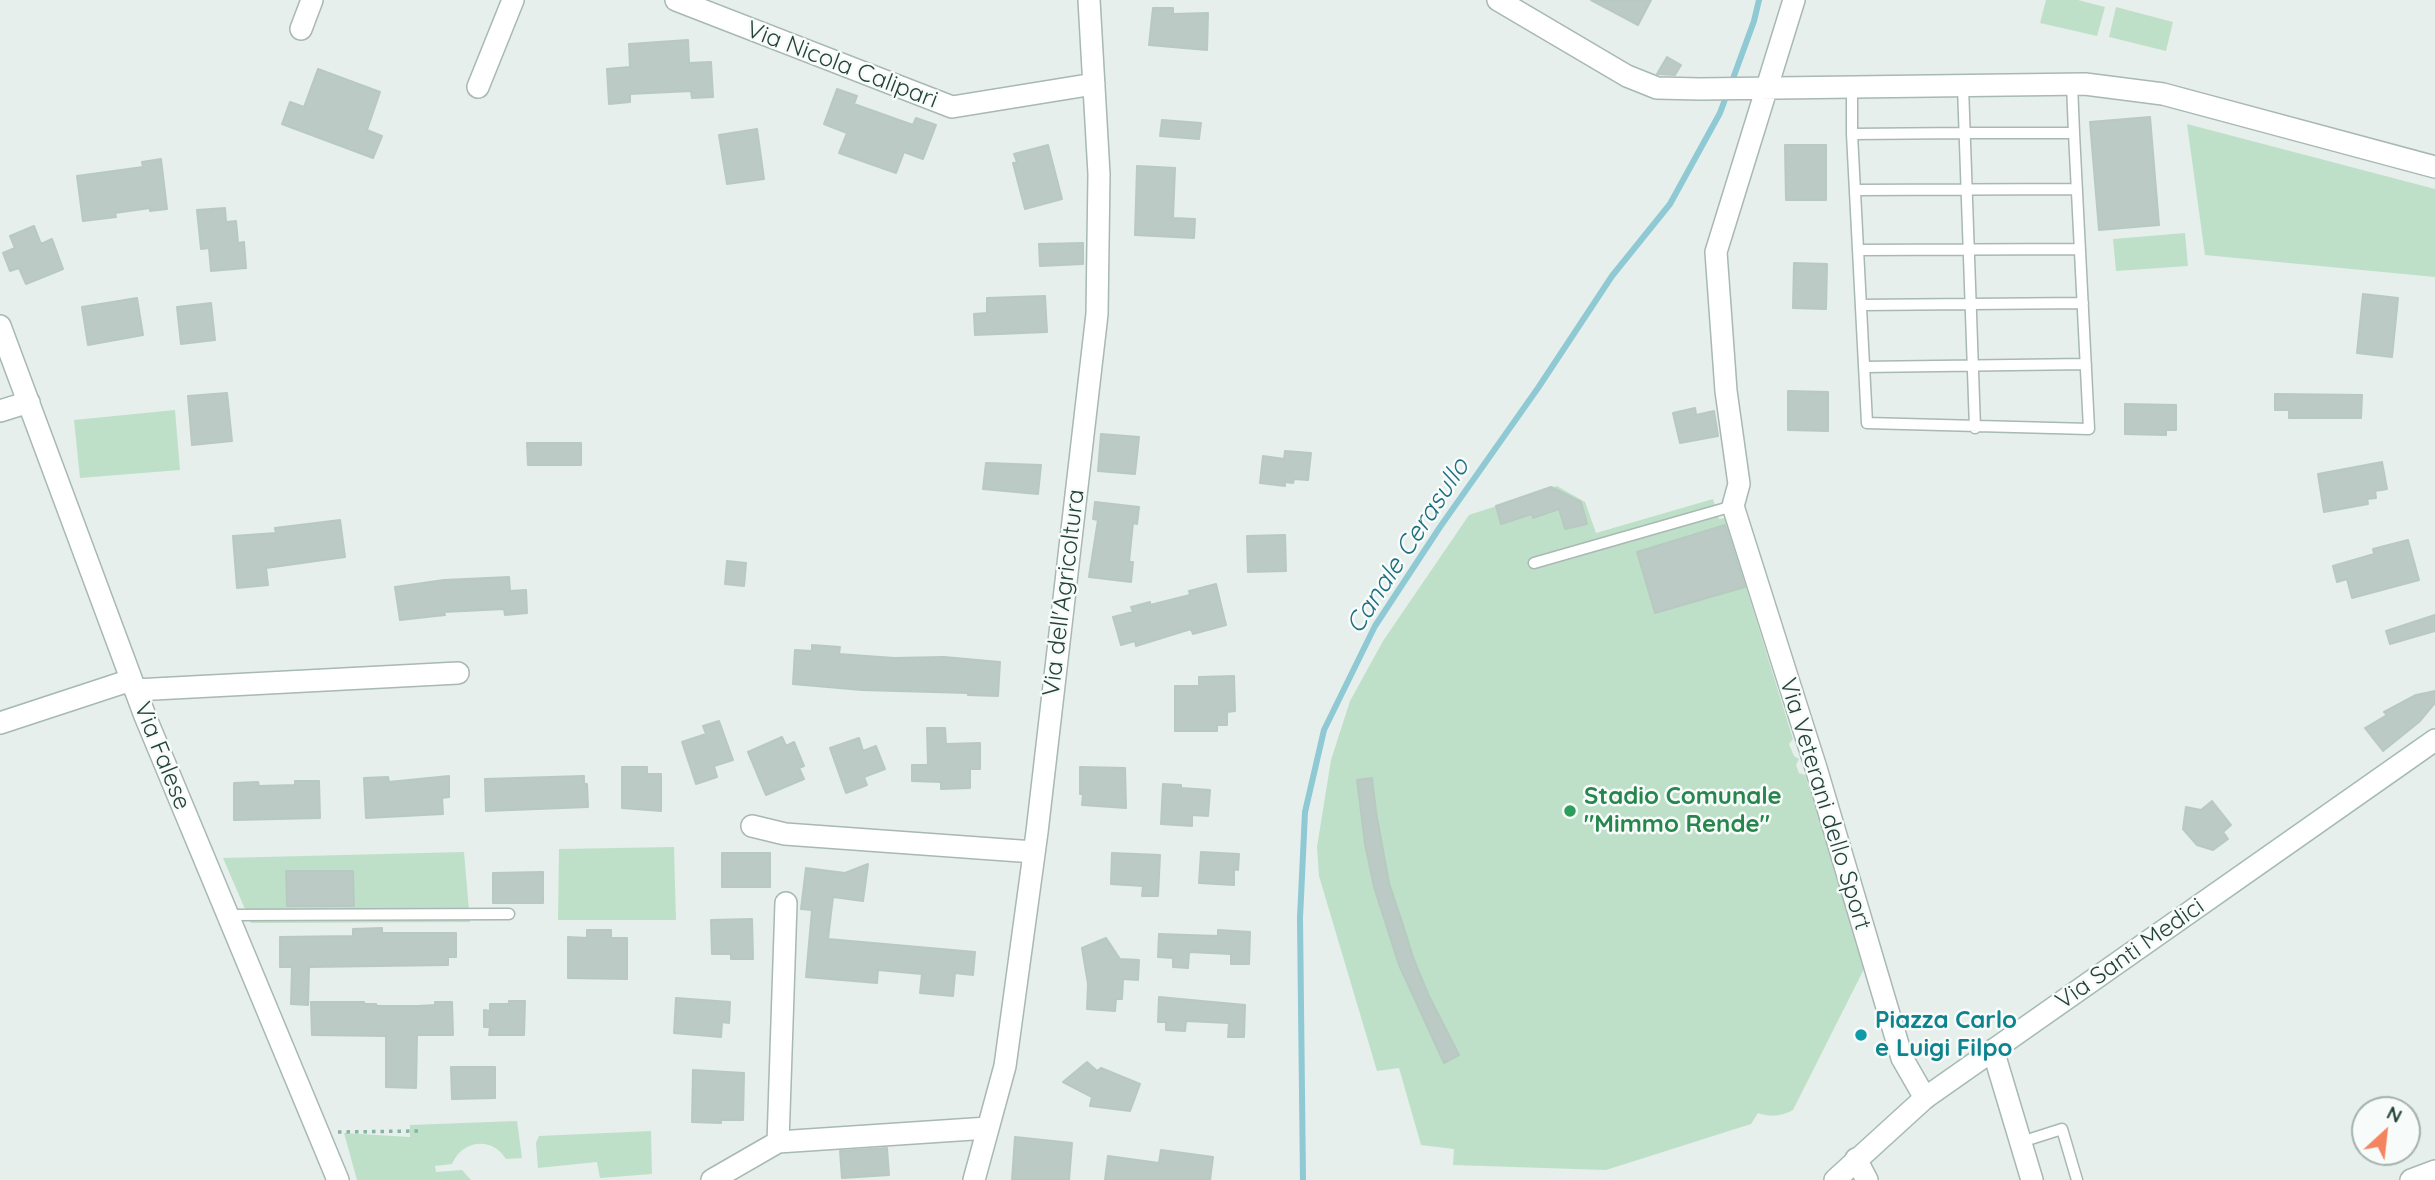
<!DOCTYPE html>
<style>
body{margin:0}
#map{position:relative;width:2435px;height:1180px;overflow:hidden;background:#e6efeb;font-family:Quicksand,sans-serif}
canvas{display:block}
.north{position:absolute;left:2351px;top:1096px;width:70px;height:70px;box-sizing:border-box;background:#f7fbf9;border:2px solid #a3b1ad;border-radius:50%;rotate:27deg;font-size:19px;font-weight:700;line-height:28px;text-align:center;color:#24423a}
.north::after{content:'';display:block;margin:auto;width:24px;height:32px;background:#f4845f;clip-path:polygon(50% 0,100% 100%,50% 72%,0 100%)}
</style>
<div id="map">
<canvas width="2435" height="1180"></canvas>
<div class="north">N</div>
</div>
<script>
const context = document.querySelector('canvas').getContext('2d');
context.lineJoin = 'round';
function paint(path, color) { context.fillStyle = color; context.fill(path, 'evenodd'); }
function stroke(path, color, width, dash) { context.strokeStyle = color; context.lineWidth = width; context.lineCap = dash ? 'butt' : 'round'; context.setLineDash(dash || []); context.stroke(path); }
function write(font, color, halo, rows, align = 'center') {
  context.font = font + ' Quicksand,sans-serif'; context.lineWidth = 5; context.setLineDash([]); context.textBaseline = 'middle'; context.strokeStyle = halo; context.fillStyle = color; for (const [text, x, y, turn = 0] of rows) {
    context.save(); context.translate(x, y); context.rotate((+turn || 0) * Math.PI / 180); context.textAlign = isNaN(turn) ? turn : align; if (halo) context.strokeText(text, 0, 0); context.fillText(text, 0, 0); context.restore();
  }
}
const green = new Path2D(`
 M2046,0H2078L2105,7L2097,36L2040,23Z
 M2116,7L2173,22L2166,51L2109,37Z
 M2187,124L2435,189V277L2205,255Z
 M2185,233L2188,266L2116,271L2113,239Z
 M175,410L180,470L80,478L74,420Z
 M1557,486L1585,502L1596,533L1713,499L1719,519L1725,518L1727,525L1793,739L1789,744L1794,756L1799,759L1796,765L1799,773L1805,775L1866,965L1793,1110C1781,1117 1770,1117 1758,1113L1751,1124L1606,1170L1453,1165L1454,1149L1421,1145L1399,1068L1377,1071L1319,876L1317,847L1331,760L1350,701L1383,641L1469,515Z
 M674,847L676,920H558L559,849Z
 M464,852L470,922L251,923L223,858Z
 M517,1121L522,1158L506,1159C492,1136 462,1140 452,1164L435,1166L436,1172L462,1170L471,1180H357L344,1133L410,1137V1125Z
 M651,1131L652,1174L600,1178L597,1162L538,1168L536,1143L539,1136Z`);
const stream = new Path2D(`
 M1731,84L1754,21L1759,0
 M1303,1180L1300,918L1305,812L1324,730L1375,626L1440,527L1538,388L1612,276L1670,204L1720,113L1727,94`);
const building = new Path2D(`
 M1591,0H1651L1638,25Z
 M1153,8H1173V14L1208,13L1207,50L1149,45Z
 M688,40L689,63L711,62L713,97L692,98L691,91L630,94V102L609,104L607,69L630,67L629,44Z
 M1667,57L1681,65L1675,75L1657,74Z
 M318,69L380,92L367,130L382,136L373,158L282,124L290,102L304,107Z
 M837,89L857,96L854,104L913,125L916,118L936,125L923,159L904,152L896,173L839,153L847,133L824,124Z
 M2150,117L2159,225L2099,230L2090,122Z
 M1162,120L1201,123L1199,139L1160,136Z
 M757,129L764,179L727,184L719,135Z
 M1048,145L1062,199L1025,209L1013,163L1017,162L1014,154Z
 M1785,145H1826V200H1786Z
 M161,159L167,209L150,211V208L115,213L116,217L83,221L77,176L143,167L142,162Z
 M1137,166L1175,168L1173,218L1195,219L1194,238L1135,235Z
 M225,208L226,222L236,221L238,243L244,242L246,268L211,271L209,248L201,249L197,210Z
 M34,226L41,244L52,239L63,269L26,284L19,268L10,271L3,253L15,248L10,236Z
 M1083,243V264L1040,266L1039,244Z
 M1794,263L1827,264L1826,309L1793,308Z
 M2363,294L2398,298L2392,357L2357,353Z
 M1045,296L1047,332L975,335L974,314L987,313V298Z
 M137,298L143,335L88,345L82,307Z
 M211,303L215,340L181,344L177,307Z
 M1788,391L1828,392V431L1788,430Z
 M227,393L232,441L192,445L188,396Z
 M2275,394L2362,395L2361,418H2289V410H2275Z
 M2125,404L2176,405V430H2166V435L2125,434Z
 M1695,408L1696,415L1714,411L1718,436L1680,443L1673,413Z
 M1101,434L1139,437L1135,474L1098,471Z
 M527,443H581V465H528Z
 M1285,451L1311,453L1308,480L1294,479L1293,483L1285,482V486L1260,483L1263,456L1284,459Z
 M2382,462L2387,489L2375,491L2376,498L2367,499L2368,504L2324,512L2318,474Z
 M986,463L1041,465L1038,494L983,489Z
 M1551,487L1581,502L1587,524L1565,529L1559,509L1533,518L1532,514L1501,524L1496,506Z
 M1095,502L1139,507L1137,524L1133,523L1129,562H1133L1131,582L1089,577L1098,520L1093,519Z
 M340,520L345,557L266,568L268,585L237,588L233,536L276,533L275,528Z
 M1725,525L1745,587L1655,613L1637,552Z
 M1285,535L1286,571L1248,572L1247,536Z
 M2408,540L2419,580L2352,598L2347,579L2337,582L2333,566L2374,554L2373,549Z
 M727,561L746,563L744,586L725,584Z
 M509,577L510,591L526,590L527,613L505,615L504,609L444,612L445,615L400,620L395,587L444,580Z
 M1216,584L1226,625L1193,634L1191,629L1136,646L1135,641L1121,645L1113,617L1133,612L1131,607L1150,602V605L1190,595L1189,591Z
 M2435,615V631L2390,644L2386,631Z
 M812,645L840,647L839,654L894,658L944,657L1000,662L998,696L968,695V693L862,690L793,684L795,650L812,651Z
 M1234,676L1235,711L1227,712V725H1217V731H1175V686H1199V677Z
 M2435,691V703L2419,722L2383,751L2365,728L2387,715L2384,712L2416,695Z
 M719,721L733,760L714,766L717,777L696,784L682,742L706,734L703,726Z
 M927,728H945L946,744L980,743V769H970V788L941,789V782L912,781V765H928Z
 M782,737L786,746L794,742L804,766L799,768L804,779L766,795L748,752Z
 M859,738L863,751L876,746L885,769L864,777L867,785L846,793L830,748Z
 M622,767H647V774H661V811L622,808Z
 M1080,767L1125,768L1126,808L1082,805L1083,794H1080Z
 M449,776V797L442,798L443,814L366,818L364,778L388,777L389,782Z
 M584,776V784H587L588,807L486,811L485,779Z
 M1372,778L1376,812L1389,883L1402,922L1414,960L1429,996L1459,1055L1444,1063L1399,965L1374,887L1365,844L1357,780Z
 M295,781H319L320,818L234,820V783L258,782L259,786L295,785Z
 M1163,784L1181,785V788L1210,790L1208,816L1192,815V826L1161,824Z
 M2212,801L2231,825L2223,832L2228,839L2213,850L2197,845L2183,829L2186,807L2201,810Z
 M1201,852L1239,854L1238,870L1234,869V885L1199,883Z
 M722,853H770V887H722Z
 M1112,853L1160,855L1158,896H1142L1143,886L1111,884Z
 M868,864L863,901L833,897L828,939L975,952L973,975L955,973L953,996L920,993L922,974L878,970L877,983L806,977L812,910L801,909L806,868L845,873Z
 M286,871H353L354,906H287Z
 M543,872V903H493V873Z
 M752,919L753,959H731V954H712L711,920Z
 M382,928V933H456V957H448V965L309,967L308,1005L291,1004L292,967H280V937L353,936V929Z
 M587,930H611V938H627V979L568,978V937L587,938Z
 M1218,930L1250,932L1249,964H1231V954L1189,952L1188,968L1173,967V958L1158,957L1159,934L1218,936Z
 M1106,938L1120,959L1139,960L1138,980L1123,979L1122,999H1116L1115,1011L1087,1009L1088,984L1082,948Z
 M1159,997L1245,1005L1244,1037H1228L1229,1023L1186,1021L1185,1031L1166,1030V1022H1158Z
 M676,998L730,1002L729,1023L722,1022L721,1037L674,1033Z
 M509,1001H525L524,1035H489L490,1027H484V1010L490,1011V1004H509Z
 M311,1002H364V1004H376L377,1006H418L435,1005V1002H452L453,1035H417L416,1088L386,1087V1036L312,1035Z
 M1087,1062L1097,1071L1101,1068L1140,1084L1130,1111L1090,1106L1092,1097L1063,1082Z
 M451,1067H495V1098L452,1099Z
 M693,1070L744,1073L743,1120H721V1123L692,1122Z
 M1015,1137L1072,1143L1069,1180H1012Z
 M887,1148L889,1175L842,1178L840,1151Z
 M1161,1150L1213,1157L1210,1180H1105L1108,1156L1159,1163Z`);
const path = new Path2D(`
 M338,1132L418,1131`);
const lane = new Path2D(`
 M2072,84L2074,133
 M1963,86L1975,428
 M1852,87V134
 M1965,133H2074L2089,429L1867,423L1852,134Z
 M1855,190L2077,189
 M1858,250L2080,249
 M1861,305L2083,303
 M1864,367L2086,364
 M1534,563L1733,506
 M229,915L509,914
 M2021,1142L2062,1129L2077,1180`);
const street = new Path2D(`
 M676,0L952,107L1094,84
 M1498,0L1627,76L1657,88L1700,89L2085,84L2163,94L2435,167
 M1794,0L1716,252L1726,391L1739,484L1733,506L1816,768L1902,1058L1925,1098
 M301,29L312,0
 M478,87L513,0
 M0,326L145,716L338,1180
 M0,411L29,402
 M135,690L458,673
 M0,723L131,680
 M752,826L785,834L1034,852
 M1993,1050L2032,1180
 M778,1142L786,903
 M1856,1159L1867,1180
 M712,1180L778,1142L988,1128
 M974,1180L1005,1066L1037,832L1097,314L1099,174L1089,0
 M2411,1180L2435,1171`);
const secondary = new Path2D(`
 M1835,1180L1925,1098L2435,740`);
const markers = [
 [1570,811,7,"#2e9e5b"],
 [1861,1035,7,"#0f9aa8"]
];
const streetNames = [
 ["Via Nicola Calipari",842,65,21],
 ["Via dell'Agricoltura",1064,593,-83],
 ["Via Falese",162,756,68],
 ["Via Veterani dello Sport",1825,804,73],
 ["Via Santi Medici",2130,954,-35]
];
const leisureNames = [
 ["Stadio Comunale",1584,797],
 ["\"Mimmo Rende\"",1584,825]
];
const cultureNames = [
 ["Piazza Carlo",1875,1021],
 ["e Luigi Filpo",1875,1049]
];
const waterNames = [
 ["Canale Cerasullo",1408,546,-57]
];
paint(green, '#bfe0c8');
stroke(stream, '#8ec9d4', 6);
paint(building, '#bbcac4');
stroke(building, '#b8c9c2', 2);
stroke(lane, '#a8b8b2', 13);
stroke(street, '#a8b8b2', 24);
stroke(secondary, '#a4bbb3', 24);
stroke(path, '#86b3a5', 3.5, [3.5, 5]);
stroke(lane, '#fff', 10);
stroke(street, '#fff', 21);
stroke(secondary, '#fff', 21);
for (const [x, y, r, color] of markers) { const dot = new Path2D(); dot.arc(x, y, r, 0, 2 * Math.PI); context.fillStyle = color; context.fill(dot); stroke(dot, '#f7fbf9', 2.5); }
write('24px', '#24423a', '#f7fbf9', streetNames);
write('bold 24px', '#27864d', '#f7fbf9', leisureNames, 'left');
write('bold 24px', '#0d838f', '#f7fbf9', cultureNames, 'left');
write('italic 26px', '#1c6f80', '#f7fbf9', waterNames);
</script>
